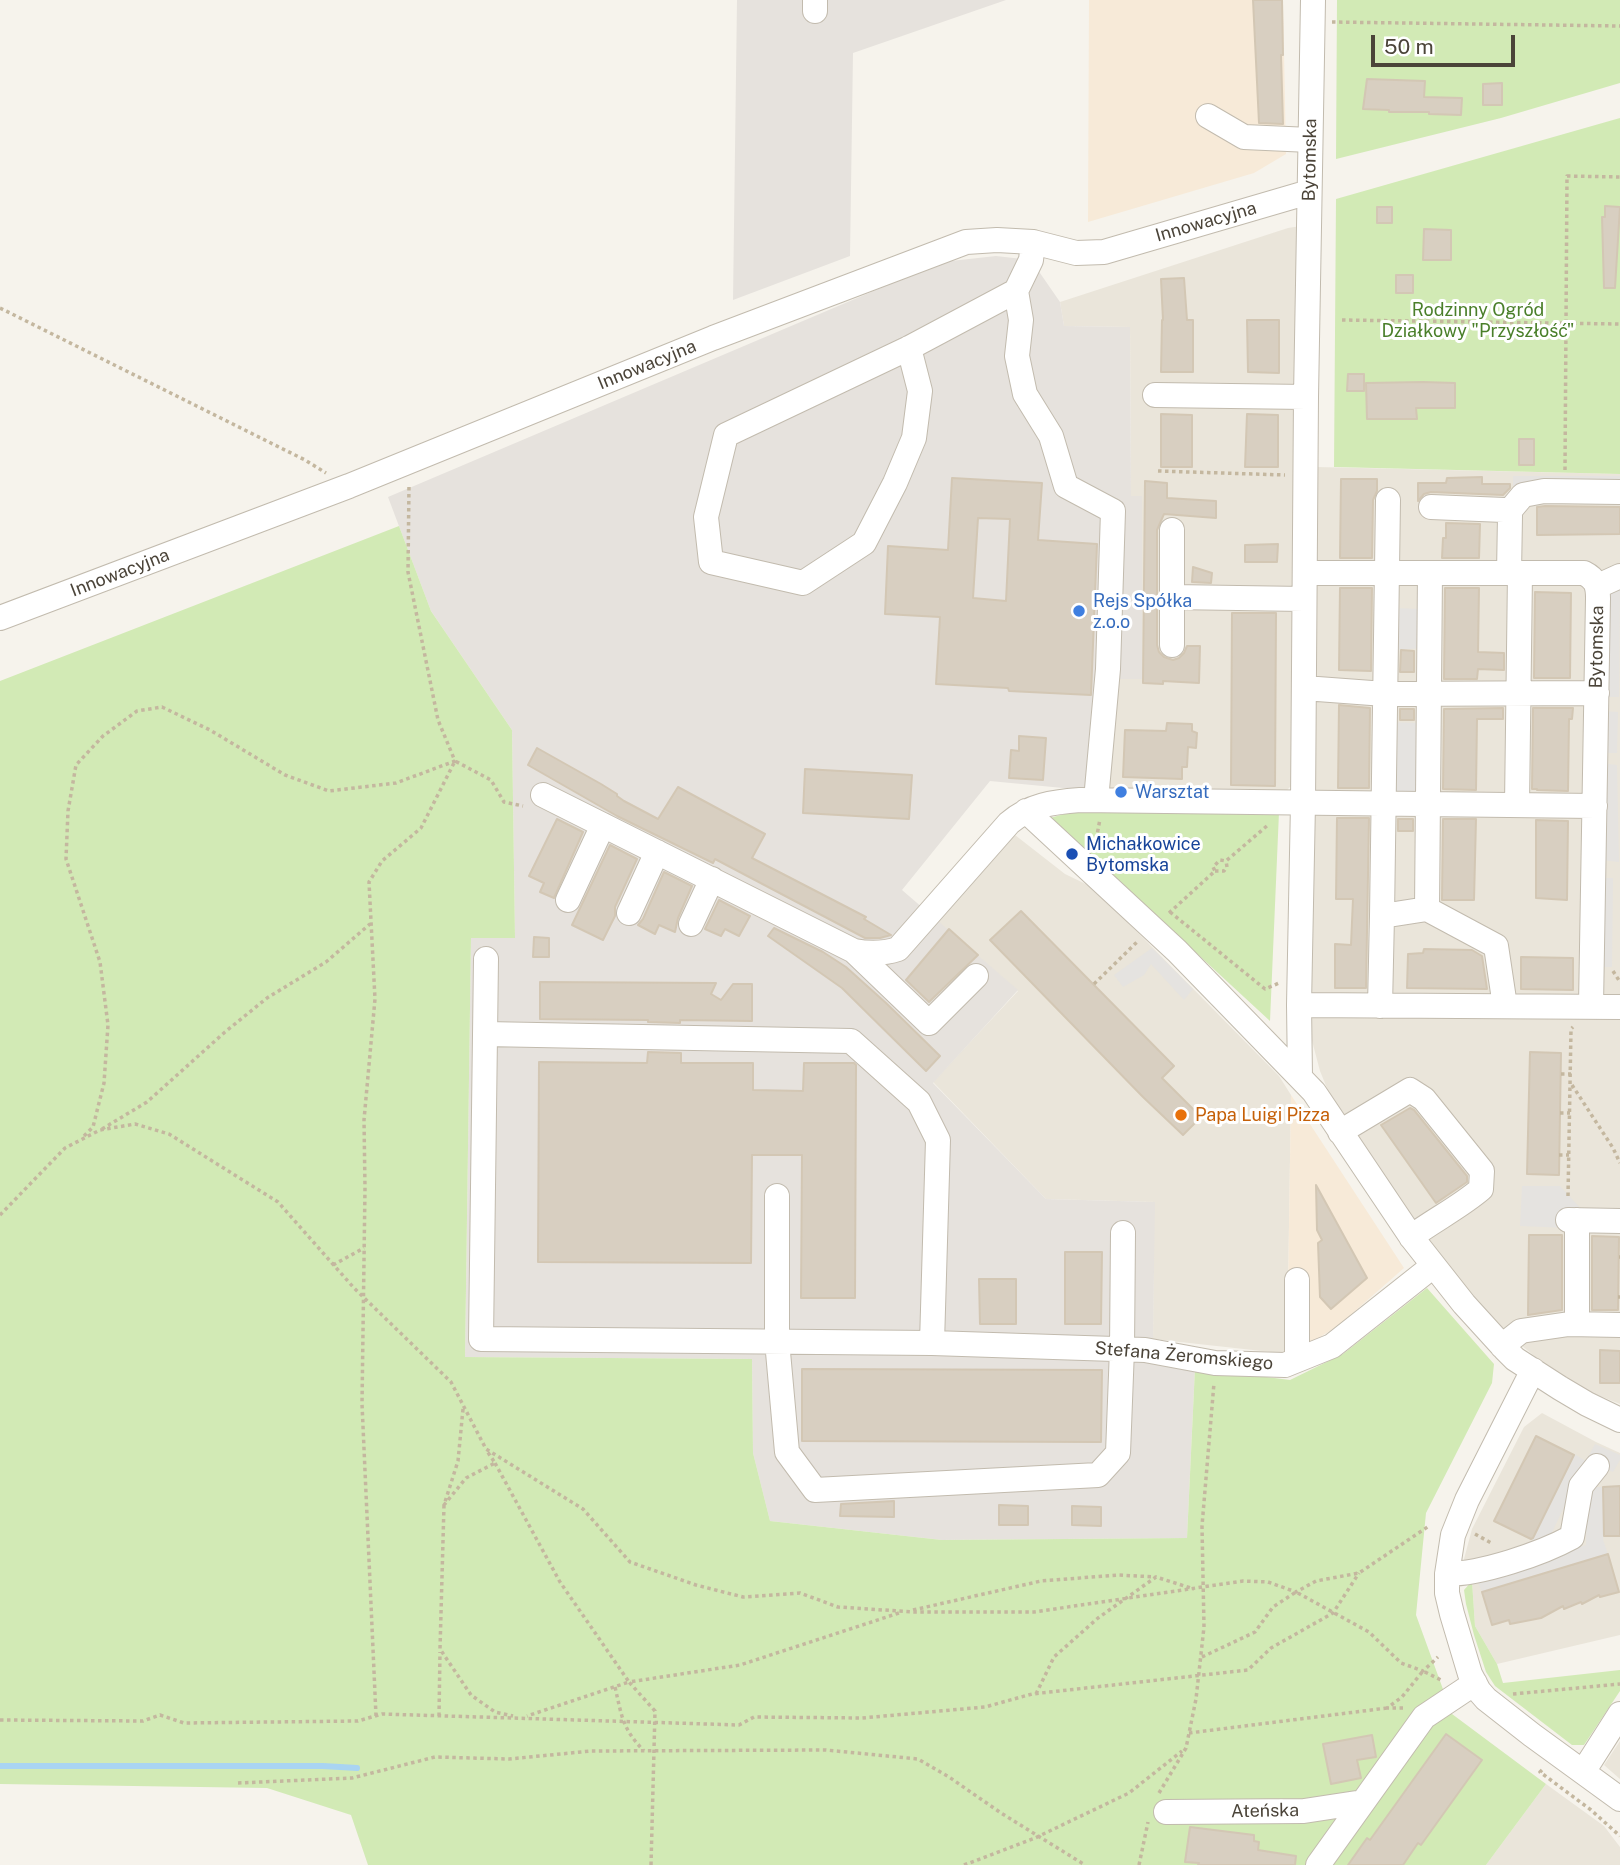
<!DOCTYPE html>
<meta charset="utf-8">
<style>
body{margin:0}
#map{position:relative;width:1620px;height:1865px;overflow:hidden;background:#f6f3ec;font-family:"Public Sans",sans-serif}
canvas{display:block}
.scale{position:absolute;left:1371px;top:35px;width:144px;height:32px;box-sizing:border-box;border:4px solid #4b4439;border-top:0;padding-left:9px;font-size:21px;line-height:24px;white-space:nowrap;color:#4b4439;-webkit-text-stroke:5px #fff;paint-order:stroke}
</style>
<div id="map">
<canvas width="1620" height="1865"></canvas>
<div class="scale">50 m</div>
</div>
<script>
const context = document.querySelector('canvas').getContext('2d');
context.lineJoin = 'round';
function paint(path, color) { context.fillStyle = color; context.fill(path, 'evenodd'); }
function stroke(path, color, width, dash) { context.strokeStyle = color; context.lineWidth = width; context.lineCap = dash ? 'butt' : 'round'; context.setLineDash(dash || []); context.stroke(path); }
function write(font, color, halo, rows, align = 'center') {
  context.font = font + ' "Public Sans",sans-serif'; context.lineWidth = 6; context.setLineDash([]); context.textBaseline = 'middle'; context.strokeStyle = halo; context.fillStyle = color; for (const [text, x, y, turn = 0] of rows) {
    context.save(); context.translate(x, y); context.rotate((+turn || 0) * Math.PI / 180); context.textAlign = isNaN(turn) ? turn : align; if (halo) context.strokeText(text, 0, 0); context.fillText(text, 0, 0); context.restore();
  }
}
const residential = new Path2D(`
 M1301,226L1292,785L1284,793L1105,792L1113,679H1142V497H1131L1130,327L1064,326L1060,302L1288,228Z
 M1316,467L1620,474V1404L1590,1392L1544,1364L1499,1327L1446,1265L1331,1098L1320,1071L1310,1033Z
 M1015,835L1065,874L1094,888L1279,1076L1291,1095L1287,1357L1280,1353L1153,1339L1154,1202L1046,1199L933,1082L1018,991L938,922Z
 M1542,1413L1596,1442L1620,1453V1635L1497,1664L1475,1626L1472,1581L1464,1559L1472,1529L1524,1427Z
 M1620,1741V1779L1604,1765Z
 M1546,1784L1604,1826L1620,1847V1865H1486Z`);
const commercial = new Path2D(`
 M1089,0H1283L1286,154L1254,173L1088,222Z
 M1291,1095L1404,1268L1338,1326L1287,1357Z`);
const industrial = new Path2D(`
 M737,0H1006L853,53L850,256L733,300Z
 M996,256L1031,260L1060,302L1064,326L1130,327L1131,496H1142V679H1113L1105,792L990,781L902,890L1018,990L933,1083L1046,1199L1155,1202L1153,1339L1145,1350L1195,1368L1187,1538L942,1540L770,1521L753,1453L752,1359L465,1357L471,937L515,938L512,730L431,611L388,497L942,262Z`);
const green = new Path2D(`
 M1337,0H1620V83L1501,118L1336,159Z
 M1620,118V474L1334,467L1336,199Z
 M399,526L431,611L512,730L515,938H471L465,1357L752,1359L753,1453L770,1521L942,1540L1187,1538L1195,1368L1290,1380L1343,1354L1427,1288L1494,1364L1492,1383L1426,1513L1416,1615L1452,1714L1546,1784L1486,1865H368L351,1815L267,1788L0,1784V681Z
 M1071,812H1279L1270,1021L1050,818Z
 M1472,1581L1475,1626L1497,1664L1503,1683L1620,1670V1691L1584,1745H1572L1495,1686L1486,1672L1474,1635L1466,1604L1464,1590Z`);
const parking = new Path2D(`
 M1513,476H1620V490L1513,489Z
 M1605,584L1620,585L1619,697H1604Z
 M1394,608L1420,609L1424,648L1394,650Z
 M1602,711L1618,712L1617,753H1601Z
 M1389,722L1421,723L1423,799H1387Z
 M1600,763L1617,765L1619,862L1601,860Z
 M1601,878H1613L1612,967H1600Z
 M1152,948L1193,989L1184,1000L1151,964L1144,975L1123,987L1114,975Z
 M1522,1186H1560L1583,1211L1567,1228L1520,1226Z
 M1595,1444L1620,1455V1460L1613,1472L1586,1461L1546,1545L1532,1540L1574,1454L1586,1461Z
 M1587,1487H1603L1604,1529L1603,1540L1608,1554L1482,1592L1477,1580L1586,1545Z`);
const stream = new Path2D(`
 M0,1766H323L357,1768`);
const building = new Path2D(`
 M1253,0H1282L1283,55H1281L1283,124L1259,123Z
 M1367,79L1425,81L1424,97L1462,98L1461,115L1429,114V112H1389V110L1363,109Z
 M1502,83V105H1483V84Z
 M1605,206L1620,207L1615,288H1604L1602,217H1605Z
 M1377,207H1392V223H1377Z
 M1424,229L1451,230V260H1423Z
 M1396,275H1413V293H1396Z
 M1184,278L1187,320H1193V372H1161L1162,320H1163L1161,279Z
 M1247,320H1279V373L1248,372Z
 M1348,374H1364V391H1347Z
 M1423,382L1455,383V408H1416L1417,419H1367L1366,383Z
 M1161,414L1192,415V467H1161Z
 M1247,414L1278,415V467H1245Z
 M1519,439H1534V465H1519Z
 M1482,477V484H1510V488L1503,495L1431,492L1424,494L1418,501V483H1446L1447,478Z
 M952,478L1042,483L1038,540L1097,544L1091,695L1009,691L1008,688L936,684L940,617L885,614L888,546L948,550ZM978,518L1010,519L1006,601L973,598Z
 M1341,479H1377V491L1373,500L1372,558H1340Z
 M1145,481L1167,483V498L1216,501V518L1164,514L1157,530V645L1159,652L1164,657L1173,660L1179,658L1184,653L1187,646H1200L1199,683L1163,681V684L1143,683Z
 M1545,506L1620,507V534L1537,535V507Z
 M1446,523L1480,524L1479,558H1442L1443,538H1446Z
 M1278,544L1277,562H1245V545Z
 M1193,567L1212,573L1211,583L1192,582Z
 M1340,588H1372L1371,671L1339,670Z
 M1445,588H1479L1478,652L1504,653V670L1478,669L1477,679H1444Z
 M1535,592L1571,593L1570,678H1534Z
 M1232,613H1276L1275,786L1231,785Z
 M1401,650L1414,651V672H1400Z
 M1339,705L1370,708L1369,788H1338Z
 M1503,708V719H1477L1476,790L1443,789L1444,709Z
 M1533,708H1573L1572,719H1569L1568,791L1537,790V789H1532Z
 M1400,709H1414V720H1400Z
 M1167,723L1192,724V731L1197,733L1196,748L1188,747L1187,767H1182V779L1123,777L1125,730L1166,731Z
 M1019,736L1046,738L1043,780L1009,778L1011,750L1019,751Z
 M537,748L601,784L617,794V796L624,801L658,819L678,787L765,834L752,858L866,917L864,919L891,935L880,938H865L715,859L713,863L617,816L528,765Z
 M805,769L912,775L909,819L803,813Z
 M1337,818H1369L1366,988H1335V944L1351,945L1353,899H1336Z
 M557,819L583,832L554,898L540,892L544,883L529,876Z
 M1398,819H1413V831H1398Z
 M1443,819H1476L1474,900H1442Z
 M1536,820L1568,821L1567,900L1536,898Z
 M610,845L637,859L615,907V916L603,940L572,925Z
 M664,872L692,886L678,918L675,932L659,925L655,934L638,925L643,919Z
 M719,900L750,916L739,936L725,929L721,936L705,929Z
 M1021,911L1174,1066L1162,1078L1201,1117L1183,1135L1143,1097L990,940Z
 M774,928L823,952L846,967L886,1003L940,1056L926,1071L842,988L768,936Z
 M949,929L978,955L929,1002L906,980Z
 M534,937L549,938V957H533Z
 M1424,949L1472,950L1482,956L1487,989L1407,988L1408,954L1423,953Z
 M1521,957L1573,958V990L1521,989Z
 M540,982L716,983L711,994L721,1000L733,984H752V1021L680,1020V1023L648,1022V1020L540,1019Z
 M648,1052L681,1053V1063H753V1090L803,1091L804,1063H854L856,1065L855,1298H801L802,1155H752L751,1263L538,1262L539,1062L647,1063Z
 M1530,1052L1561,1053L1559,1175L1527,1174Z
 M1410,1108L1414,1110L1467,1176V1182L1436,1203L1381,1125Z
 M1316,1185L1367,1278L1331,1309L1320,1297L1318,1243L1322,1240L1317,1230Z
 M1529,1235H1562V1310L1528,1315Z
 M1592,1236L1619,1237L1618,1310H1592Z
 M1065,1252H1102L1101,1324H1065Z
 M979,1279H1016V1324H980Z
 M1600,1350L1620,1351V1383H1600Z
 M802,1369L1102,1370L1101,1442L802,1441Z
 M1536,1436L1574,1455L1533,1538L1531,1539L1494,1521Z
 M1620,1486V1536H1604L1603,1487Z
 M894,1501V1517L840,1516L841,1504Z
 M999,1505L1028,1506V1525H999Z
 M1072,1506L1101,1507V1526L1072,1525Z
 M1608,1554L1619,1592L1600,1597L1599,1595L1582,1604L1581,1602L1564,1609L1563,1606L1541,1618L1510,1624L1509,1620L1492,1625L1482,1592Z
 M1446,1734L1482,1760L1421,1845L1418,1843L1403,1865H1348L1367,1838L1370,1840Z
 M1372,1735L1376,1757L1357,1760L1361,1778L1331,1784L1323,1744Z
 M1190,1827L1254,1835V1841L1259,1842L1258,1850L1296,1856L1295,1865H1198L1199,1863L1185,1862Z`);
const path = new Path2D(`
 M1332,22L1620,26
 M0,308L305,460L326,473
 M1342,320L1620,324
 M1565,470L1567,176L1620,177
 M1158,471L1285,475
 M1095,846L1100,819
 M1215,871H1224L1227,867L1226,861
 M1170,912L1265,989L1279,983
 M1169,913L1215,871L1213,867L1220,860L1226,861L1268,825
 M1613,971L1620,982
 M1094,984L1137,942
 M1561,1074H1571
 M1572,1085L1613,1148L1620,1163
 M1560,1113H1570
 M102,1129L147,1102L225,1032L267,998L326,962L370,924
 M84,1136L93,1127L104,1083L108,1025L100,962L66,859L68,811L76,765L103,736L137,711L162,707L210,730L285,775L329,791L396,783L455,761L438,720L408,572L409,485
 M1559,1155H1569
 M1568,1196L1571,1029L1573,1027
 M0,1215L65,1148L100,1130L135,1124L169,1134L278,1202L354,1288L451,1382L486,1449L583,1509L630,1562L696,1585L743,1597L800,1593L838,1607L914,1612H1034L1243,1581L1268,1582L1296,1592L1316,1581L1359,1573L1429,1526
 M1619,1257H1620
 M333,1265L364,1248
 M1618,1297H1620
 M463,1409L458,1461L444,1505L466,1478L495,1463L487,1451
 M495,1463L560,1582L629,1682L527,1716
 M444,1505L440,1649L471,1695L495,1712L513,1716
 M1475,1534L1493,1544
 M913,1610L1041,1581L1118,1575L1156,1577
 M1202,1657L1255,1632L1273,1607L1296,1592L1369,1632L1401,1663L1423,1671L1438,1657
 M615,1687C622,1717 622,1728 644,1751
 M1036,1694L1054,1657L1098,1618L1156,1577L1194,1589
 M1513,1694L1620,1684
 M1403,1708H1387L1402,1697L1423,1671L1443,1681
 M376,1716L362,1404L365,1188L364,1120L375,999L369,882L382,861L421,828L455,761L491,780L504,802L523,806
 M439,1716L440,1652
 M0,1720L143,1721L160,1715L184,1723L358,1721L382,1714L739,1725L754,1717L862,1718L985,1707L1032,1694L1248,1670L1271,1648L1333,1613L1359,1573
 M1189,1733L1387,1708
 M1542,1770L1540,1772L1591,1810L1620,1836
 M238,1783L352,1778L435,1757L509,1759L591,1751L826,1750L918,1759L949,1777L1001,1813L1085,1865
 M1159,1793L1186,1748L1196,1699L1204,1627L1202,1526L1214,1383
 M651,1865L655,1711L629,1682L740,1665L902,1612
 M964,1865L1035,1838L1129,1793L1182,1751
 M1139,1865L1148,1822`);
const minor = new Path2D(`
 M815,11V0
 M1208,116L1244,137L1310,140
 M1016,291L1021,320L1017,356L1025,394L1051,436L1066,486L1113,511L1108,669L1096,800
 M909,348L920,391L914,438L895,483L864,543L803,583L711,562L706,517L726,435L909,348L1016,291L1031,260L1033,242
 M1155,395L1306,397
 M1431,507L1504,510L1510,516L1509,573
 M1507,514L1523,495L1544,491L1620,492
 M1305,573H1584C1596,579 1598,586 1598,598L1591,1006
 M1598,586L1620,576
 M1172,597L1304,599
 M0,618L349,486L713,338L966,242L997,240L1033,242L1076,253L1104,252L1309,192
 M1172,645V530
 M1304,688L1385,694L1597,693
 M543,795L854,951C870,954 883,954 898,949L1009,823C1030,805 1053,802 1080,800L1595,806
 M1517,805L1520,573
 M1026,811L1177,951L1314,1092L1412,1238L1464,1304L1505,1349L1515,1359L1560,1388L1587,1404L1620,1420
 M568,900L603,825
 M1427,909L1496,946L1505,1006
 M629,913L657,852
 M1382,916L1388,500
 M691,924L712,879
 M854,951L929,1023L976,976
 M486,959L481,1339L932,1343L1145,1350L1215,1363L1285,1365L1332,1346L1433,1266
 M1299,1005L1620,1007
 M1380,1006L1382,916L1427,909L1430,573
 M485,1034L851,1041L919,1102L938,1140L932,1343
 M1300,1077L1299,1005L1303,803L1306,397L1313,0
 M1340,1132L1410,1090L1424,1099L1482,1171L1481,1189C1460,1207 1434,1220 1411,1237
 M777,1196V1341L787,1452L815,1490L1098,1475L1118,1453L1122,1349L1123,1233
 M1568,1220L1620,1221
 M1577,1220V1324
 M1297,1280V1359
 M1502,1346L1521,1331L1569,1324L1620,1325
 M1533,1370L1467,1500L1453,1535L1447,1574V1593L1452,1614L1470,1674L1479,1691L1486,1699L1532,1735L1620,1799
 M1447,1574C1481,1574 1541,1554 1572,1537L1581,1486L1597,1466
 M1583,1772L1620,1714
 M1166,1812L1304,1811L1363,1802
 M1318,1865L1424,1717L1475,1683`);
const markers = [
 [1079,611,7,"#3f7fe0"],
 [1121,792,7,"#3f7fe0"],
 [1072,854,7,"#1a4fb4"],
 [1181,1115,7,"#e8710a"]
];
const streetNames = [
 ["Bytomska",1310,160,-89],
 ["Innowacyjna",1206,222,-16],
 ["Innowacyjna",647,365,-22],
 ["Innowacyjna",120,573,-21],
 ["Bytomska",1597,647,-89],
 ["Stefana Żeromskiego",1184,1356,5],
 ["Ateńska",1265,1811,-1]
];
const parkNames = [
 ["Rodzinny Ogród",1478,310],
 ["Działkowy \"Przyszłość\"",1478,331]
];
const shopNames = [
 ["Rejs Spółka",1093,601],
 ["z.o.o",1093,622],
 ["Warsztat",1135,792]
];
const transitNames = [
 ["Michałkowice",1086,844],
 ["Bytomska",1086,865]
];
const foodNames = [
 ["Papa Luigi Pizza",1195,1115]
];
paint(residential, '#eae5da');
paint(commercial, '#f7ead8');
paint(industrial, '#e6e2dd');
paint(green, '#d2eab5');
paint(parking, '#e5e3e0');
stroke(stream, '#a9d4f2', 6);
paint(building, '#d8cfc1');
stroke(building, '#d3c7b4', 2);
stroke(minor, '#c2bbae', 26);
stroke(path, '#c4b79f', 3.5, [3.5, 3.5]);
stroke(minor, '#fff', 24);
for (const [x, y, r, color] of markers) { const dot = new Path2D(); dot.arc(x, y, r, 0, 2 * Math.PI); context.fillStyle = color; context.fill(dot); stroke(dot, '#fff', 2.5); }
write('18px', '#4b4439', '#fff', streetNames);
write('18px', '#4a7f2a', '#fff', parkNames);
write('18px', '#366cbe', '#fff', shopNames, 'left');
write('18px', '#164399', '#fff', transitNames, 'left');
write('18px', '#c56008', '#fff', foodNames, 'left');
</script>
